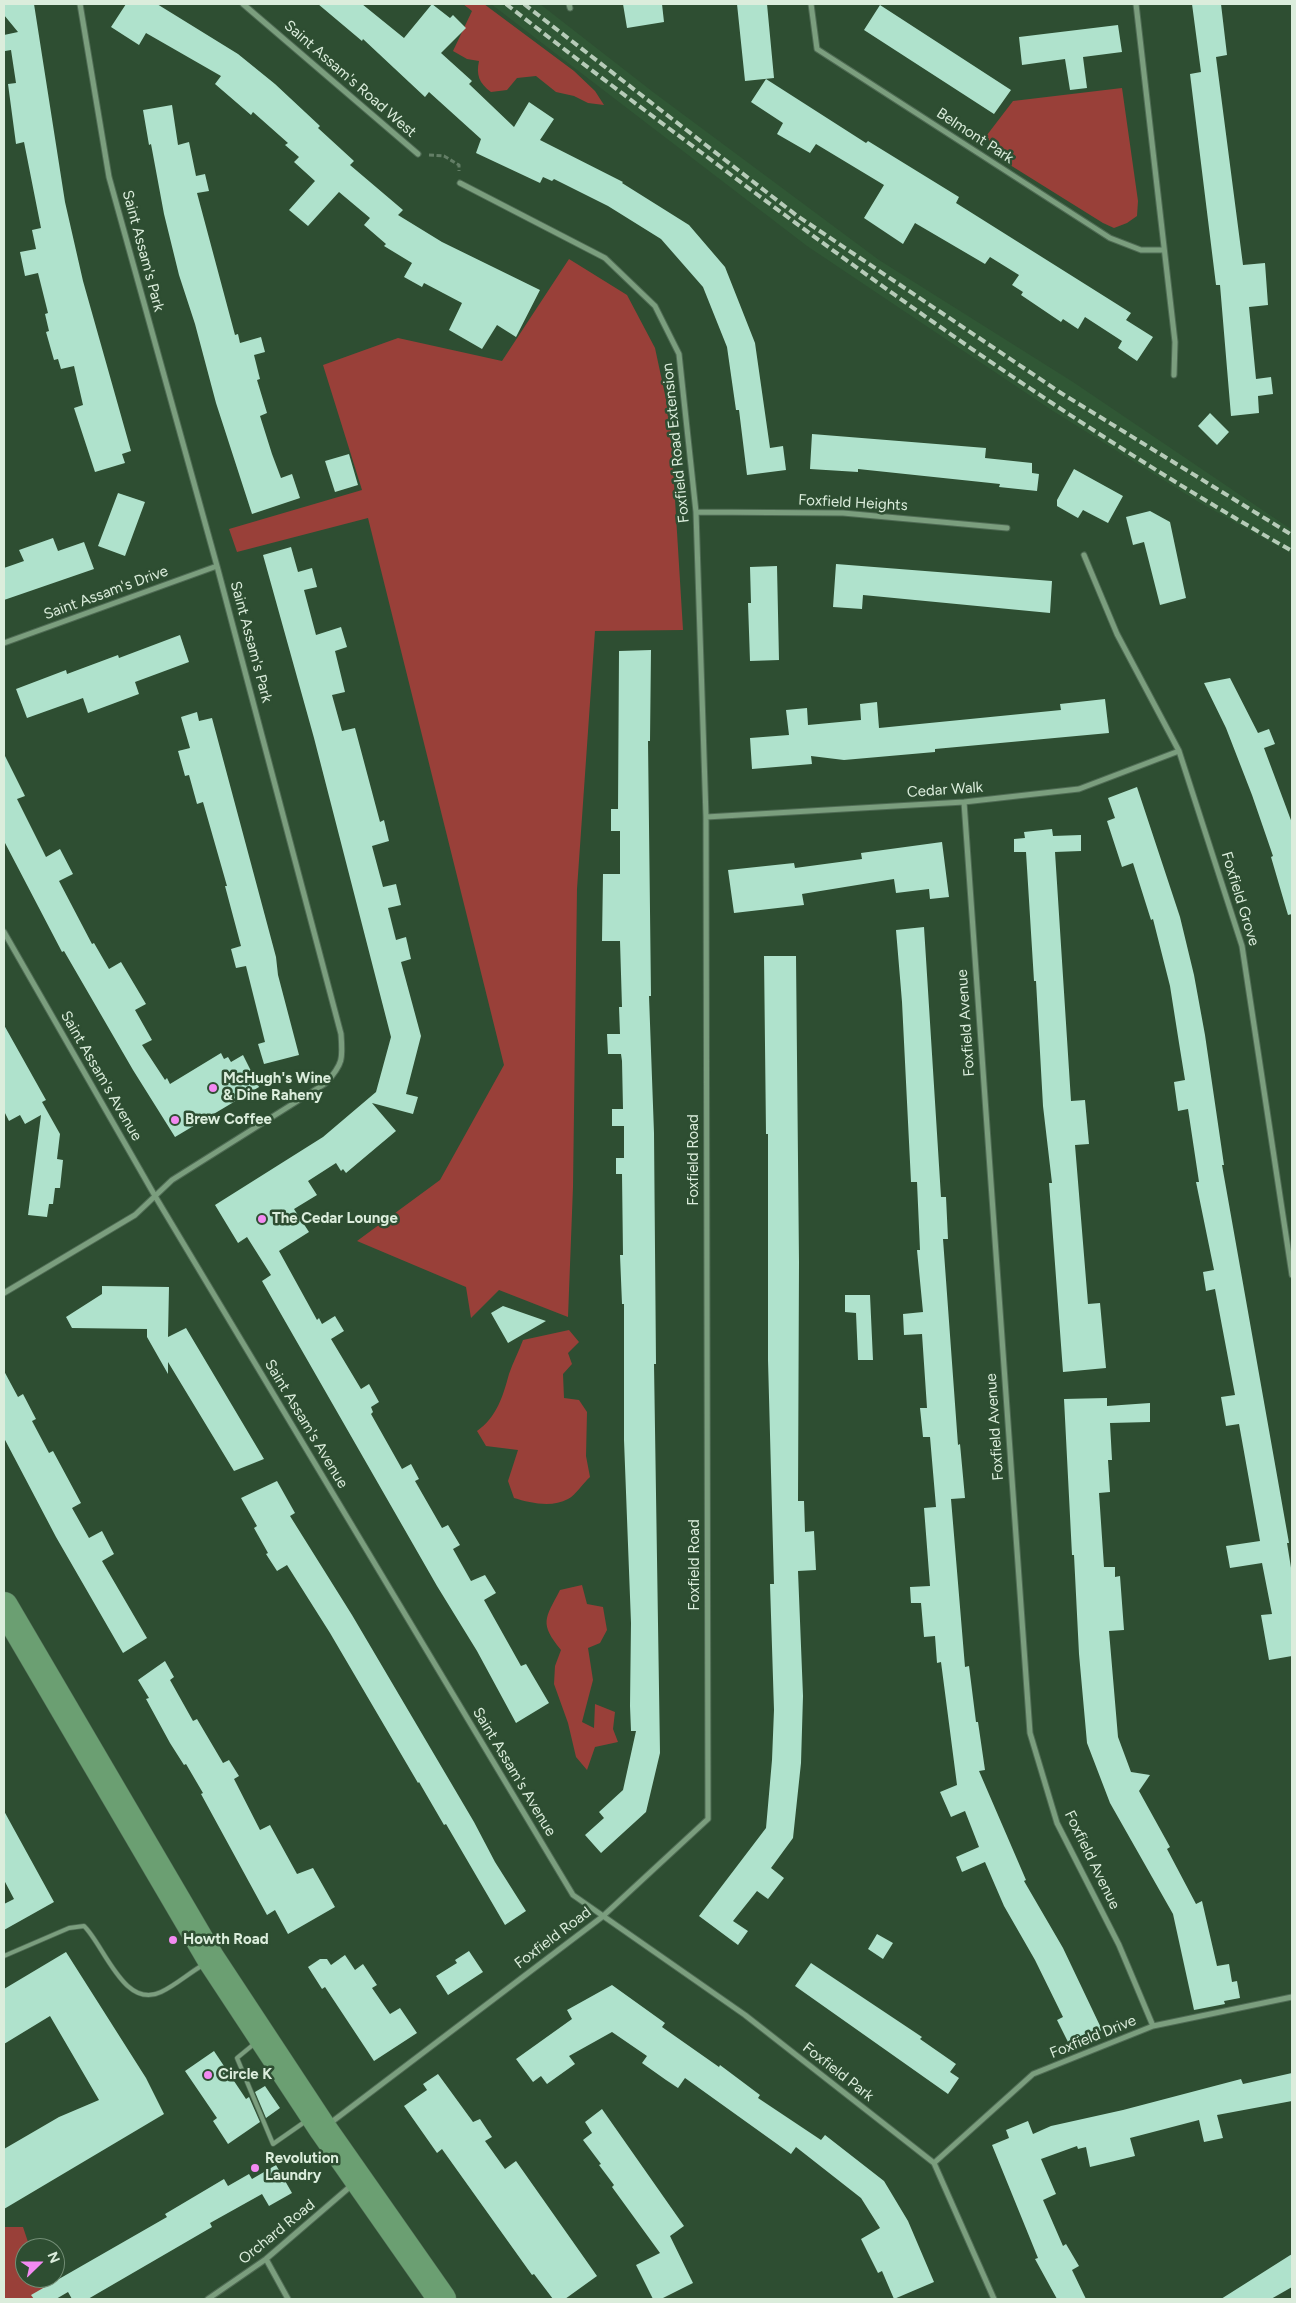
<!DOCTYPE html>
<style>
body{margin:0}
#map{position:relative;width:1296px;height:2303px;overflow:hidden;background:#2e4e32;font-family:Figtree,sans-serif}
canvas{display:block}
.frame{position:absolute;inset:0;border:5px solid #dbeddc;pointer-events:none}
.north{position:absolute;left:15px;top:2238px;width:50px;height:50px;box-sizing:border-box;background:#2e4e32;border:1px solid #738e76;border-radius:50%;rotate:68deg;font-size:14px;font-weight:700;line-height:20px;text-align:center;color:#dbeddc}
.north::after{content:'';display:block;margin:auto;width:18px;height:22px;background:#f38af2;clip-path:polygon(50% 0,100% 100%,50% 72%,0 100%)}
</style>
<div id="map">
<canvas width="1296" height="2303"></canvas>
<div class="frame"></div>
<div class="north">N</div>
</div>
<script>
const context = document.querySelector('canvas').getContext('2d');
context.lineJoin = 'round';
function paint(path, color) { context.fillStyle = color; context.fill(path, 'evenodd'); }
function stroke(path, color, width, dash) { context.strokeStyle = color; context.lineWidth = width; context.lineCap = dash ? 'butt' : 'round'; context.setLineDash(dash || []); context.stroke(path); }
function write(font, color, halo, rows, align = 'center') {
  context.font = font + ' Figtree,sans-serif'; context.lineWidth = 5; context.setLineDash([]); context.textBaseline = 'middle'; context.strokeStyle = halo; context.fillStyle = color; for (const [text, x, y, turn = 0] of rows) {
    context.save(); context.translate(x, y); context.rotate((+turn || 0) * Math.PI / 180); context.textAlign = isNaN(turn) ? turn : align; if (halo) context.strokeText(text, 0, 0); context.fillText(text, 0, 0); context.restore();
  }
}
const built = new Path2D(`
 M491,4H540L653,92L879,260L1073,382L1292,530V554L1197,501L1053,411L807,246Z`);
const green = new Path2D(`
 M463,4H484L574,71L595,91L604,105L588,103L574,96L556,92L536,76L517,78L507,90L491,92C479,83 476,75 479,61L467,59L453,51L472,11Z
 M1122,88L1138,201L1137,216L1127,223L1114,228L1103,223L994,155L987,135L1013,101Z
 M569,259L627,295L655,348L670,418L683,630L595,631L577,889L573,1187L568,1317L499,1290L471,1318L466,1287L357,1241L440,1180L504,1065L368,518L237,552L229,529L362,490L323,365L398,338L502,361Z
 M569,1330L579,1342L568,1353L572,1364L563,1374L564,1398L579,1400L587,1412L586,1456L590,1477C583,1483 576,1495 568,1499C552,1508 530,1503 514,1498L508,1481L518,1450L486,1446L477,1431C497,1417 503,1396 509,1374C513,1362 519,1351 523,1340Z
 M582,1585L587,1604L603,1607L607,1630L600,1643L588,1648L593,1680L582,1722L594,1728L595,1704L615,1712L613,1729L618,1742L595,1747L587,1770L576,1757L568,1723L554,1684L555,1666L561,1650C539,1623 545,1619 560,1590Z
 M4,2227H23L30,2248H25V2278H47L57,2299H4Z`);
const building = new Path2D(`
 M4,4H34L65,202L83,281L131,451L122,454L125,463L95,472L74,408L83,405L74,366L61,369L58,359L54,360L46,332L49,331L45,314L48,313L38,273L25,276L20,252L36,249L32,230L41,228L24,142L16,144L8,84L16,83L11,50L5,51L4,35L18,32L4,15Z
 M126,4H157L238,54L275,84L320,126L318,128L354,161L350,165L403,210L398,215L442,242L540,290L516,337L497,325L482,349L449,330L462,303L424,283L422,287L404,277L412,263L384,246L386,244L364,225L370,218L339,192L308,226L289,210L315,181L294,162L299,157L285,145L288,143L253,112L251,115L215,84L221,76L146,33L139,45L111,27Z
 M318,4H362L404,38L432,4L450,18L453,15L466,28L441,53L472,81L469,84L514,127L529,102L554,119L540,140L623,182L622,183L689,225L725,267L742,310L755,343L770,448L783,446L786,470L747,475L739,410H736L727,347L703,287L661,239L608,206L554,179L552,181L543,177L540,183L476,153L481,139L429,92L425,97L363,39L362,41Z
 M623,4H662L664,22L627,28Z
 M737,4H767L774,78L745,81Z
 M1192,4H1221L1227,55L1216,57L1243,265L1265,263L1268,305L1249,307L1256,379L1271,377L1273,394L1258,396L1259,413L1231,416L1220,285H1216L1190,74L1201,72Z
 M880,5L1011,90L994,114L864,30Z
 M1118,25L1122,52L1083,57L1087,88L1070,90L1065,59L1022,65L1019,37Z
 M766,79L866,143L868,141L959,197L956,203L1131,313L1126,320L1153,337L1137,361L1118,348L1122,341L1085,317L1078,329L1063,319L1061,322L1021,295L1023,292L1012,285L1019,275L990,257L985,264L915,223L903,244L864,218L884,185L816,144L810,153L777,134L783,123L751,102Z
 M172,105L178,145L189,142L196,176L205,174L209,191L197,193L235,335L238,334L240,343L261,337L265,352L254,355L260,379L257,380L267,413L260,416L272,454L281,478L292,474L300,498L252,514L216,403L195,324L179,275L164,214L151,144L149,145L143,110Z
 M1210,413L1229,432L1217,445L1198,426Z
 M812,434L986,448L985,458L1032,463V473L1039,474L1037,491L999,487L1000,484L858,469V472L810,469Z
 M349,454L358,485L335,492L325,461Z
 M1074,469L1123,496L1108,523L1083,510L1078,518L1057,506V500Z
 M118,493L145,502L125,556L98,546Z
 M1150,511L1170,522L1186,598L1160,605L1144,542L1133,545L1126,517Z
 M53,538L58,551L84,542L94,569L4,600V568L24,561L19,550Z
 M291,547L298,572L312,568L317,587L304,590L316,635L341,627L347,647L335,651L345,692L332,695L342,731L355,728L380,822L384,820L389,841L372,846L383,887L396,884L401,905L388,908L396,940L406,937L411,959L401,962L421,1036L406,1094L418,1097L413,1114L372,1103L396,1131L346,1173L343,1169L341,1171L336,1163L308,1181L317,1195L294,1209L309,1232L279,1251L317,1320L319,1318L322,1324L335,1316L344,1331L331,1339L361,1389L369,1384L379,1402L371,1407L373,1412L371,1414L402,1469L411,1464L419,1479L415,1481L442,1528L448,1525L460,1545L453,1549L471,1581L485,1575L496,1593L484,1600L521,1666L526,1664L549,1703L516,1723L477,1651L437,1586L262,1281L271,1275L247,1237L238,1243L215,1205L323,1137L376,1092L391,1037L314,738L263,555Z
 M836,564L1052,581L1050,613L863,595L862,609L833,607Z
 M777,566L779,660L750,661L748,603H751L750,567Z
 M180,635L189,662L135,682L139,694L88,713L83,698L27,718L16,689L66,670L67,674L118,655L119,658Z
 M651,650L650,741H648L651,996H649L654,1133L656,1364H654L660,1753L646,1812L601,1853L585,1835L604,1818L599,1812L623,1790L636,1731H631L630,1706L631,1623L624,1440V1304H622L620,1255H623L622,1174H616V1158H624V1126H612V1109H623L622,1061L621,1054H608L607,1034H620L619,1007H622L620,941H602L603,874H620V831H611V809H618L619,651Z
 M1230,678L1258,733L1269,729L1275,744L1264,748L1292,823V914L1288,915L1271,857L1273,856L1252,795L1226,728L1204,683Z
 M1105,699L1109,733L935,749V752L844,760L811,756L812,764L752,769L750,738L789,735L786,710L807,708L808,725L861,720L860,704L877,702L879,728L1061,710L1060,704Z
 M197,712L199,721L212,718L276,957L278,975L299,1055L264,1064L258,1044L265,1042L246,966L236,968L231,949L241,946L225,886H227L203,802L197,804L189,775L185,776L178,751L190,748L181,717Z
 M4,754L25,796L17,799L46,857L60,849L73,874L59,881L92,944L94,943L109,969L121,962L146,1004L135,1010L152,1040L142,1045L165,1080L167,1078L170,1084L221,1053L224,1059L228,1057L231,1062L243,1055L259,1087L175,1137L133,1070L64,951L62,952L4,841Z
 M1137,787L1180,917L1194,975L1205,1035L1224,1165H1222L1289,1543H1287L1292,1574V1656L1269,1660L1261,1615L1272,1614L1262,1563L1230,1568L1226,1546L1260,1541L1239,1424L1226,1426L1221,1397L1235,1395L1215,1289L1206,1291L1203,1272L1214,1270L1196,1182H1199L1188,1109L1178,1111L1174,1082L1185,1080L1179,1043L1170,986L1153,919L1151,920L1133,863L1122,867L1107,821L1115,818L1108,798Z
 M1052,829L1053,836L1081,835V851L1055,852L1071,1101L1085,1100L1089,1144L1075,1145L1088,1304L1100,1303L1106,1368L1063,1372L1049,1183H1052L1043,1106L1036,981H1034L1026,852H1014V839L1025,838L1024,832Z
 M942,842L949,897L930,899L929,889L896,893L894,879L802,894L804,905L734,913L728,870L794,863L795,868L862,859L861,853Z
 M924,927L941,1197H946L948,1239H943L958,1445L960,1444L965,1498L951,1499L965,1667L969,1666L976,1722H978L985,1770L979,1771L1026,1880L1024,1881L1063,1948L1102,2030L1087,2037L1085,2034L1068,2042L1057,2020L1063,2017L1035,1960L1004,1906L985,1862L962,1872L956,1857L979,1847L965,1811L951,1817L940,1792L957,1785L941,1662L937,1663L935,1636L924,1637L921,1603H911L910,1587L930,1586L924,1508L936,1507L930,1437H923L920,1408H927L922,1334L904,1335L903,1314L923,1312L917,1250H920L917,1182H911L902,1002L896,930Z
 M764,956H796L799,1262L798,1501H804L805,1532L814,1531L816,1570L798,1571L803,1696L801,1763L793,1838L771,1868L784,1878L768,1899L757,1891L733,1921L748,1931L738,1945L699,1916L766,1828L772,1760L774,1710L770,1584H774L768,1360V1134H766Z
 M4,1025L46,1100L42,1102L60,1134L57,1159L63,1160L60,1188H55L53,1204H49L47,1217L28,1215L41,1115L25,1124L20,1115L9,1121L4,1111Z
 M102,1286L169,1287L168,1337L186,1328L264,1459L234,1471L168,1362V1374L147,1337V1329L72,1328L66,1317L102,1294Z
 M845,1295H870L873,1360H858L856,1313L845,1312Z
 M503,1306L546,1321L508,1343L491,1313Z
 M4,1371L18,1397L23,1394L36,1419L32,1421L49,1453L53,1451L81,1503L72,1508L89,1538L102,1531L114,1554L102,1561L147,1638L123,1653L56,1537L4,1438Z
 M1107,1398V1406L1150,1403V1422L1110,1423L1112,1460H1108L1110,1492L1099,1493L1104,1567H1115V1577L1120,1576L1124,1630L1109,1631L1118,1737L1131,1772L1150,1775L1139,1791L1170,1847L1167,1849L1196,1904L1202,1901L1217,1966L1229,1964L1232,1982L1237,1981L1240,1998L1224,2001L1225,2004L1194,2010L1173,1914L1110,1803L1087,1743L1079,1654L1074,1555H1072L1064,1399Z
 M277,1481L295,1513L290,1516L352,1615L474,1822L495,1862L526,1911L505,1925L446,1824L444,1825L419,1782L418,1783L330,1633L287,1565L277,1571L266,1554L268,1553L254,1528L257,1526L241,1498Z
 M165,1661L174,1677L170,1680L193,1721L197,1719L223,1763L229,1760L239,1776L234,1779L260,1830L270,1825L297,1874L313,1868L335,1907L288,1934L275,1910L267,1915L201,1794L203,1793L186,1764L184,1765L170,1743L146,1699L149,1698L138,1680Z
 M4,1811L54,1902L4,1930V1904L14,1899L4,1880Z
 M877,1934L893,1943L883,1959L868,1949Z
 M469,1951L483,1972L448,1995L436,1976L457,1963L455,1960Z
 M66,1952L146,2078L164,2114L4,2209V2149L59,2117L99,2100L50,2016L4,2044V1989Z
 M345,1955L355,1970L363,1964L377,1985L372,1988L390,2014L400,2008L417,2033L374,2061L325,1987L322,1989L308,1967L320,1959H327L331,1965Z
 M811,1963L922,2037L920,2039L956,2064L950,2072L959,2078L948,2094L795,1986Z
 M612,1985L665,2023L662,2027L719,2067L720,2065L760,2095L758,2098L821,2140L825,2135L884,2181L908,2221L934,2282L894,2299L882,2271L878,2273L861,2239L880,2228L861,2198L796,2147L791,2154L685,2078L678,2088L666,2080L642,2063L647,2056L612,2032L569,2056L575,2064L547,2084L541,2076L533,2082L516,2059L572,2019L567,2010Z
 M214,2051L246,2099L249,2097L260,2122L228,2144L213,2121L217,2118L185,2071Z
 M1292,2073V2101L1217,2115L1223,2138L1204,2142L1199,2120L1130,2138L1135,2156L1090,2167L1086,2147L1078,2149L1077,2146L1041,2159L1056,2194L1043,2200L1063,2246L1066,2244L1079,2266L1072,2270L1086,2299H1057L1035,2259L1038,2258L992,2145L1009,2138L1006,2130L1028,2121L1033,2134L1051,2126L1123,2110L1241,2079L1243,2084Z
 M438,2074L473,2122L480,2119L492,2137L485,2141L505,2169L516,2161L597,2276L565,2299H553L534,2274L532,2275L442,2149L437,2153L404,2106L427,2090L423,2084Z
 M265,2086L280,2108L266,2118L255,2092Z
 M602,2109L684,2226L670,2236L693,2283L661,2299H653L636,2265L660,2253L612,2187L614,2185L599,2165L601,2164L583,2140L592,2133L585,2122Z
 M276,2165L292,2193L269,2206L262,2194L210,2223L212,2227L88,2299H72L68,2292L56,2299H34L31,2295L167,2217L165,2214L224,2179L228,2186L249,2174L252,2179Z
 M1292,2254V2287L1271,2299H1221Z`);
const path = new Path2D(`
 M429,155L444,156L459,165V171`);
const service = new Path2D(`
 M4,1956L69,1928L84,1926C104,1945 124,2010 161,1992C176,1985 189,1973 203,1965
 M254,2044L237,2058L273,2144L306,2121`);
const minor = new Path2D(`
 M243,4L418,154
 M569,4L570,8
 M811,4L817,49L1110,238L1141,250H1164
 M1136,4L1175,342L1174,375
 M696,512L843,513L1007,528
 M1084,555L1117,634L1179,751L1242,946L1292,1275
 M4,643L217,566
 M964,802L1030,1733L1057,1823L1119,1945L1153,2026
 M706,817L964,802L1079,789L1179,751
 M4,932L155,1196L573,1895L745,2015L934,2163L994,2299
 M4,1293L135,1215L172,1180L326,1083C343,1064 343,1059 341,1034L217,566L109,177L80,4
 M329,2124L602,1917L708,1819L706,817L696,512L679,354L655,306L605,258L460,183
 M934,2163L1033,2074L1153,2026L1292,1997
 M266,2259L288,2299
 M208,2299L266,2259L352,2185`);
const secondary = new Path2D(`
 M4,1606L211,1959L323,2129L442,2299`);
const rail = new Path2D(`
 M506,4C571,55 636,104 702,153C891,296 1086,434 1292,551
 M524,4L796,215L1061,393L1292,535`);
const markers = [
 [213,1088,5,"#f38af2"],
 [175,1120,5,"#f38af2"],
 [262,1219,5,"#f38af2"],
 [173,1940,5,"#f38af2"],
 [208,2075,5,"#f38af2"],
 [255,2168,5,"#f38af2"]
];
const streetNames = [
 ["Saint Assam's Road West",350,79,41],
 ["Belmont Park",975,136,33],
 ["Saint Assam's Park",143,251,75],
 ["Foxfield Road Extension",676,443,-96],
 ["Foxfield Heights",853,503,3],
 ["Saint Assam's Drive",106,593,-20],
 ["Saint Assam's Park",251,642,75],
 ["Cedar Walk",945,790,-4],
 ["Foxfield Grove",1240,899,73],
 ["Foxfield Avenue",966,1023,-94],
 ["Saint Assam's Avenue",101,1076,60],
 ["Foxfield Road",694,1160,-90],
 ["Saint Assam's Avenue",306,1424,59],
 ["Foxfield Avenue",995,1427,-94],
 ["Foxfield Road",695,1565,-90],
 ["Saint Assam's Avenue",514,1772,59],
 ["Foxfield Avenue",1092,1860,64],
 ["Foxfield Road",553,1938,-37],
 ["Foxfield Drive",1093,2037,-22],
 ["Foxfield Park",838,2072,38],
 ["Orchard Road",277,2232,-39]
];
const poiNames = [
 ["McHugh's Wine",223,1079],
 ["& Dine Raheny",223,1096],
 ["Brew Coffee",185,1120],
 ["The Cedar Lounge",272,1219],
 ["Howth Road",183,1940],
 ["Circle K",218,2075],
 ["Revolution",265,2159],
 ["Laundry",265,2176]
];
paint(built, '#305735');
paint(green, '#994039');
paint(building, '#afe2cc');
stroke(service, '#4f6b54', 5.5);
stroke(minor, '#4f6b54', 7);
stroke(secondary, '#4f6b54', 29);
stroke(path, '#637e66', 3, [5, 2.5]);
stroke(service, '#7b9e7e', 4);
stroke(minor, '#7b9e7e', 5);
stroke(secondary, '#6b9f72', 28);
stroke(rail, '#b6cbb8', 4, [8, 4]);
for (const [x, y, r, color] of markers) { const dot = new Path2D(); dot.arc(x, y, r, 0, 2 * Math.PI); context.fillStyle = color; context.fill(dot); stroke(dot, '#2e4e32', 2); }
write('15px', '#dbeddc', '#2e4e32', streetNames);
write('bold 15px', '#dbeddc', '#2e4e32', poiNames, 'left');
</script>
